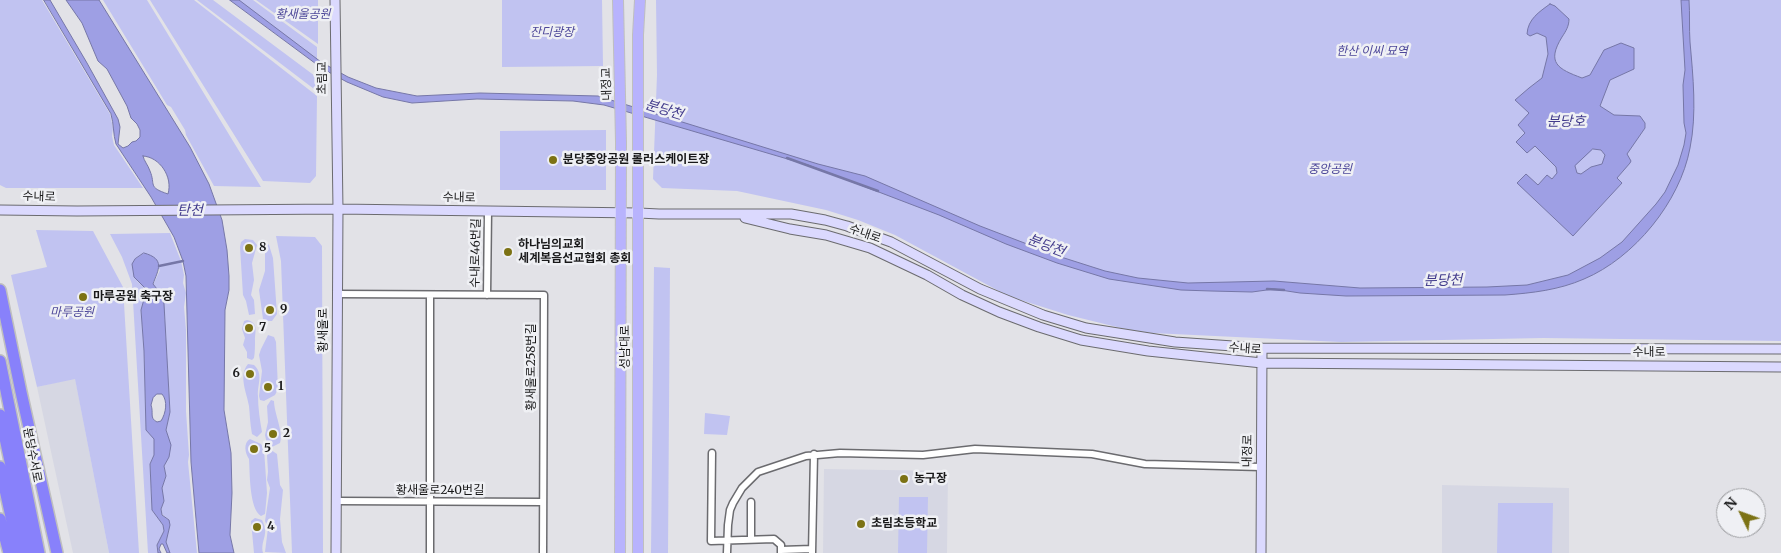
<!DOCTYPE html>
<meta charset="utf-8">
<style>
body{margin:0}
#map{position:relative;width:1781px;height:553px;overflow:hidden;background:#e2e2e7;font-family:Merriweather,serif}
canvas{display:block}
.north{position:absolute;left:1716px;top:488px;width:50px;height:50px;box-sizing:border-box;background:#eff0f4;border:1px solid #999a9d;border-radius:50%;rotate:312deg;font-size:14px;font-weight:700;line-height:20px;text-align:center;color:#19191a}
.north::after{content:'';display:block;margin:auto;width:18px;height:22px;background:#7c7214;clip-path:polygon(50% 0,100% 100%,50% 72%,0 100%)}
</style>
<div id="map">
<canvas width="1781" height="553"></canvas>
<div class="north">N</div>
</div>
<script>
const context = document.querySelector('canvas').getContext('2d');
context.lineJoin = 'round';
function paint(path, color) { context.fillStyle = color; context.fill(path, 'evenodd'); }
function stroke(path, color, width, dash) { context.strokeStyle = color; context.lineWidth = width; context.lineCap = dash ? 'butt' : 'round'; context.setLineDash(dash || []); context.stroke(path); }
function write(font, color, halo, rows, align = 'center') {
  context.font = font + ' Merriweather,"Noto Sans KR",serif'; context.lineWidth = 5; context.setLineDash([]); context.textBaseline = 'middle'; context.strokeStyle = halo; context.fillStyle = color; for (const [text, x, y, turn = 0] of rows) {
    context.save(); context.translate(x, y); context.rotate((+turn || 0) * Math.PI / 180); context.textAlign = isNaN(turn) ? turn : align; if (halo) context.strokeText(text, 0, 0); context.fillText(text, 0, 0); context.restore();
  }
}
const built = new Path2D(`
 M75,378L109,553H73L37,387Z
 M824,469L948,471L947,553H823Z
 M1442,485L1569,488V553H1442Z`);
const green = new Path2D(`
 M0,0H42L110,114L113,128L112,136L114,145L143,188H6L0,185Z
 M103,0H147L261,187L214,186L186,135L185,130L171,107L167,105Z
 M150,0H194L317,96L316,176L310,183L263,181Z
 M197,0H213L319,79L318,92Z
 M229,0H253L317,47V62Z
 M256,0H318V44Z
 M502,0H602L603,66L502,67Z
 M656,0H1781V341L1543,338L1341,342L1152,333L1125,329L1068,315L1008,296L895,235L858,220L826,210L737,191L662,188L653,179L657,75Z
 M606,130V190H500V131Z
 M36,230L93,231L123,287L139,553H109L75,379L37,387L11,275L47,267Z
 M170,233L181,261L184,275L183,283L186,293L184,307L186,330V411L189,455L188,462L197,553H170L165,542L169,520L162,514L161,509L164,501L161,491L166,476L164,466L170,451L166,430L170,412L164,313C164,302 160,292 153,285L160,270L144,253L135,259L137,281L146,289V293L141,310L144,351L146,430L154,438V455L150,464L152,510L163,525L164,531L157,545L158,553H148L132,284L122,257L110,234Z
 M276,236L315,237L322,246L323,553H292L281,261Z
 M245,239L253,240L257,245L252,263L254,280L251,295L254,300L255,314L249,315L246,301L243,295L240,247L241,242Z
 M266,242L269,245L273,258L277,314L272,321H268L263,319L259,290L265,271V253L263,243Z
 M654,267L670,268L668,553H651Z
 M247,320C259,323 255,331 255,340C255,346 255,352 254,358L252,360L247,358V352L243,345L245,338L242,329L244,321Z
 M268,335L274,337L276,342L278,389L275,395L264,401L260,400L259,396L262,371L259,355L261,349Z
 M248,364L254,365C264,374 257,385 258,396C258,408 260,421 262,432L257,437L252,434C250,424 250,416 249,406C247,393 238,376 248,364Z
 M271,400L274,401C274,413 284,433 280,443L272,447L267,444L265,435L268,422L267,406Z
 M705,413L730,416L727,435L704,434Z
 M250,439L261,444L264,449L267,493L265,514L261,516C249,509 250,472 249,459C245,453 243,443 250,439Z
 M271,450L277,454L280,485L283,490L280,519L282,542L286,553L265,552L268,528L265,521L270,488L267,480L268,472L267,455Z
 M899,497H928L927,553H898Z
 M1498,503H1553L1552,553H1497Z
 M255,518L262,520C270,535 260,540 263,553H254L251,521Z`);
const water = new Path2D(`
 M44,0H50L87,63L118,119L120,127L118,144L123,148L128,146L132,142L136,141L140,137V130L137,124L131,118L127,106L107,69L98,61L82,23L66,0H99L190,147L209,184L222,220L227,250L229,276V290L225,310L224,410L231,453L232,493L230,535L234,553H199L191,462L186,276L183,261L174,237L151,197L116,144C113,134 114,124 111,114ZM143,156C160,157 173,177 168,194C147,187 156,185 150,171C148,165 144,161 143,156Z
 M230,0H239L321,62L348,77L376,88L417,96L480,93L598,96L818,164L865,176L980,226L1061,257L1105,271L1138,278L1188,283L1274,281L1360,288L1487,287L1527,285L1568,275L1600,258L1622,242L1656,204L1665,192L1678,165L1684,145L1686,133L1684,123L1683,85L1685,70L1681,0H1689C1690,14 1689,28 1690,42C1693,76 1697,114 1690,148C1680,202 1634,258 1584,279C1559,290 1532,293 1505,295L1346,296L1300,293L1274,289L1252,292L1211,291L1181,290L1109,279L1057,263L1006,244L939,215L808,165L604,105L573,101L477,99L412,103L383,97L347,82L323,69Z
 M1550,4L1555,6L1569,19C1569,26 1566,31 1562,37C1546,63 1558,69 1582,78L1590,75L1604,50L1621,43L1634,48V69L1610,80L1600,106L1614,115L1640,116L1645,123V128L1627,154L1631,161L1630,163L1617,178L1622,183L1573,236L1517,183L1526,174L1538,185L1547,175L1552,179L1557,173L1556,167L1535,146L1527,153L1516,142L1525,133L1518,125L1529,113L1515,100L1529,88L1542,78L1548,54L1546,37L1537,33L1530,36L1527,34C1528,19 1539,12 1550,4ZM1593,149L1601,150L1605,155L1602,164L1591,167L1581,174L1577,173L1575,166Z
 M144,253C166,259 158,270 153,284L161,294L164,304L170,412L166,430L171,445L169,457L164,466L166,476L162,488L164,501L161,509L162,515L169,520L170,525L166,542L170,553H167L163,544H161L159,549L161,553H158L157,545L164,531L163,525L152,510L150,464L154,455V439L146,430L144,351L141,310L146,292V289L134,277L132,264L135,259ZM157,394H162C168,401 166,413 161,421L157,422C149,418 154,413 151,405L153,398Z`);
const stream = new Path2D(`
 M787,158L878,191
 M159,266L183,261
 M1267,289L1284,290`);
const street = new Path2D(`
 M337,294L544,295L543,553
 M430,295V553
 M487,295L488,211
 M712,453L711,541L774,539L781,545V553
 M337,501L543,502
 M751,539V502
 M781,550L812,549
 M727,553L728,525L730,510L733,503L742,488L758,472L806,456L840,453L923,455L975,449L1092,454L1145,464L1261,467
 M812,553L814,454`);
const secondary = new Path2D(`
 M335,0L338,209L336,553
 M0,210L77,211L338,209L639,213L659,214H791L825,220L847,226L891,242L980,289L1043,315L1086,328L1175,342L1262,348L1781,349
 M745,218L790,229L826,235L870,248L927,275L962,295L999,312L1039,327L1081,340L1148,351L1262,363L1781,367
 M1261,553L1262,348`);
const primary = new Path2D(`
 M618,0L621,142L620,553
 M638,553V35L640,0`);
const highway = new Path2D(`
 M0,290L21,392L57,553
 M0,361L39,553
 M0,415L30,553
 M0,467L19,553
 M0,519L9,553`);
const markers = [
 [553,160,5,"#7c7214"],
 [249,248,5,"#7c7214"],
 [508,252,5,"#7c7214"],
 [83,297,5,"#7c7214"],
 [270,310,5,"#7c7214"],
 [249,328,5,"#7c7214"],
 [250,374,5,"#7c7214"],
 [268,387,5,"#7c7214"],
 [273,434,5,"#7c7214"],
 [254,449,5,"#7c7214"],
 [904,479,5,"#7c7214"],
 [861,524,5,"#7c7214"],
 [257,527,5,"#7c7214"]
];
const parkNames = [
 ["황새울공원",303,15],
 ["잔디광장",552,33],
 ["한산 이씨 묘역",1372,52],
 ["중앙공원",1330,170],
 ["마루공원",72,313]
];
const streetNames = [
 ["초림교",323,78,-90],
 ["내정교",607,84,-92],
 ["수내로",39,197,2],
 ["수내로",459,198,1],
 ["수내로",865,234,19],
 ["수내로46번길",476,253,-89],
 ["황새울로",324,330,-90],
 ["성남대로",626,347,-90],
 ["수내로",1245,349,4],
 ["수내로",1649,353],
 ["황새울로258번길",532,367,-90],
 ["내정로",1248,451,-89],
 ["분당수서로",32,455,79],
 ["황새울로240번길",440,491]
];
const poiNames = [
 ["분당중앙공원 롤러스케이트장",563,160],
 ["하나님의교회",518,245],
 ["세계복음선교협회 총회",518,259],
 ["8",259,248],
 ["마루공원 축구장",93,297],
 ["9",280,310],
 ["7",259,328],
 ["6",240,374,"right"],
 ["1",278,387],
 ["2",283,434],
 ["5",264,449],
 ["농구장",914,479],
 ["초림초등학교",871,524],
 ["4",267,527]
];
const waterNames = [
 ["분당천",664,110,17],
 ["분당호",1566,122],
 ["탄천",190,211],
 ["분당천",1046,246,21],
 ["분당천",1443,281,-1]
];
paint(built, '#d6d7e3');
paint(green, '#c1c3f1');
paint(water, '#9e9fe4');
stroke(water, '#7677a7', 1);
stroke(stream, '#7677a7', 2.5);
stroke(street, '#6b6b6f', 9);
stroke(secondary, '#6b6b6f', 11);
stroke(primary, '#bfbfbf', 12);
stroke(highway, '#bfbfbf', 14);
stroke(street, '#fff', 6);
stroke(secondary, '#dbd9fe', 9);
stroke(primary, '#b8b3fd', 10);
stroke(highway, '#8881fb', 11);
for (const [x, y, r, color] of markers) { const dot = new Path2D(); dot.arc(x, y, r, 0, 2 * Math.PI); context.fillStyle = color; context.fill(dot); stroke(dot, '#eff0f4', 2); }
write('italic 12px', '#4d4799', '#eff0f4', parkNames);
write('12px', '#19191a', '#eff0f4', streetNames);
write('bold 12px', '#19191a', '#eff0f4', poiNames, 'left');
write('italic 14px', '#423b8c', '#eff0f4', waterNames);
</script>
